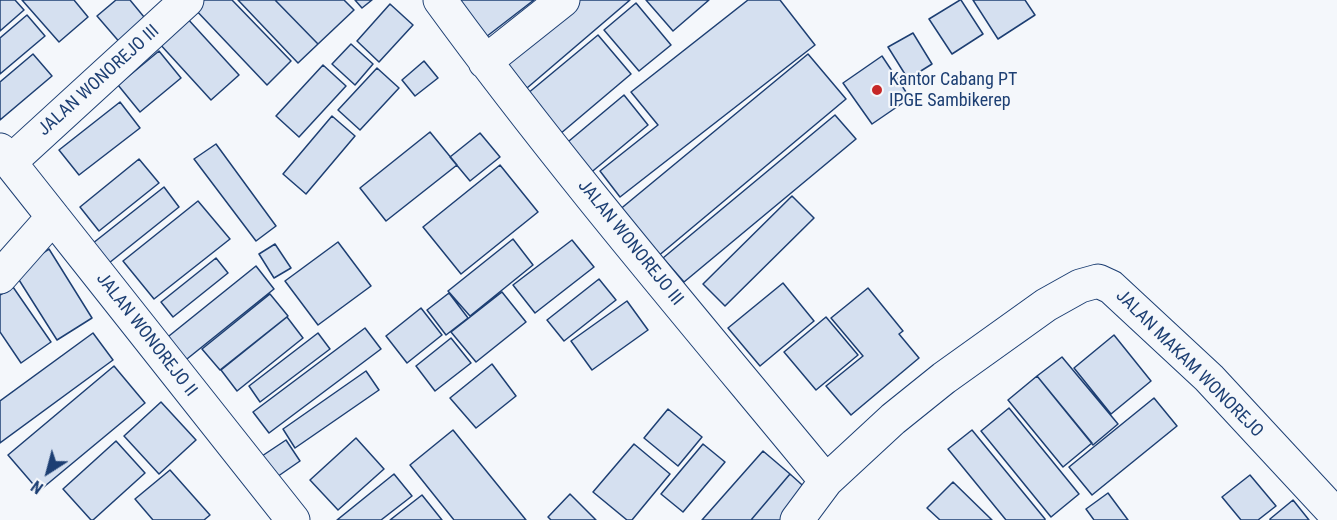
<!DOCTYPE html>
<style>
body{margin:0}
#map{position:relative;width:1337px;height:520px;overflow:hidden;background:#f4f7fb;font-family:"Roboto Condensed",sans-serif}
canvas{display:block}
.north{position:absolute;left:18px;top:442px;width:60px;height:60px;-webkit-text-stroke:4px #f4f7fb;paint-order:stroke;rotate:216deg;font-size:16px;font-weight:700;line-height:24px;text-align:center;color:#1d3f73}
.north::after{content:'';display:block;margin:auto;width:21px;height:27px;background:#1d3f73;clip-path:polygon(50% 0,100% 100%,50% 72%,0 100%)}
</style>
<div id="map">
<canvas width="1337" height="520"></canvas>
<div class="north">N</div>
</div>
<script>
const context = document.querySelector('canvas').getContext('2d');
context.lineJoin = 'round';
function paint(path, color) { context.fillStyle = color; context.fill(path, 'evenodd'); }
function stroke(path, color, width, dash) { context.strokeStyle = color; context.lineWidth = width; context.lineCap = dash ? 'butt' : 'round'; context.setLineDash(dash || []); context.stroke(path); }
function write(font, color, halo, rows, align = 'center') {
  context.font = font + ' "Roboto Condensed",sans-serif'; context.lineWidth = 4.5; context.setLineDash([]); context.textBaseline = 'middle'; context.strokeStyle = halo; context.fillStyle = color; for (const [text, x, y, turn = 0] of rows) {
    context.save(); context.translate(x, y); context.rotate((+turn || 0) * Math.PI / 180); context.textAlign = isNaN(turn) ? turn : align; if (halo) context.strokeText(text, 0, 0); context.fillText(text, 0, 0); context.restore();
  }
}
const building = new Path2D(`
 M0,0H15L24,10L0,31Z
 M22,0H74L88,17L59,42Z
 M116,0H130L149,23L122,45L97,16Z
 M198,0H232L291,61L267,85L192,6Z
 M238,0H275L318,44L298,63Z
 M275,0H344L354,10L318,44Z
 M355,0H372L362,8Z
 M451,0H534L482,40Z
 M574,0H630L527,88L503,61Z
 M646,0H709L673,31Z
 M748,0H780L815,45L620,197L600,171L658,125L631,92Z
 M960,0H961L983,34L952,54L929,19Z
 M973,0H1025L1035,15L998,39Z
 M636,3L671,45L639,71L604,30Z
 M390,4L413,25L379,62L357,41Z
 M27,15L45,36L0,74V38Z
 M186,17L239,75L211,100L158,42Z
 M913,33L932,64L908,79L888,47Z
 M598,35L631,74L560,134L527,94Z
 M351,44L373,64L355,85L332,64Z
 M159,51L181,78L140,112L118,85Z
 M33,54L52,76L0,120V82Z
 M808,54L846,99L657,257L618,211Z
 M882,56L910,98L872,124L843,83Z
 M424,61L438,78L415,96L402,80Z
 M323,65L346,86L299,137L276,116Z
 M377,68L399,88L360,130L338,110Z
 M624,95L648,125L588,175L563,146Z
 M120,102L140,128L79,175L59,150Z
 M835,115L856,139L684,282L663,258Z
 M332,116L355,136L306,194L283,174Z
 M430,132L457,165L386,221L360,188Z
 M480,133L500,157L470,181L450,157Z
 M216,144L276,226L256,241L194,159Z
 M139,159L159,183L99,231L80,207Z
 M500,165L538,212L461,274L423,227Z
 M164,187L179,207L99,271L83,251Z
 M792,196L814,218L725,306L703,284Z
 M198,201L230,239L154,299L123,261Z
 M513,239L533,265L470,316L448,291Z
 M572,240L594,267L535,313L513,285Z
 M338,242L371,286L318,325L285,281Z
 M275,244L291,268L274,278L259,254Z
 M49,249L92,318L57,340L14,272Z
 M216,258L228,273L173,317L161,302Z
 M256,266L274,289L177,367L159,344Z
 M599,279L616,300L564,341L547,320Z
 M783,283L814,321L760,366L728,328Z
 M13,287L51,342L21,363L0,332V295Z
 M868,288L903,331L899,334L919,358L851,415L826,386L863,356L831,318Z
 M502,292L526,322L476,362L451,332Z
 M449,293L468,318L446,335L427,310Z
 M270,294L288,316L220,370L202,349Z
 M627,301L648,330L592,370L571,341Z
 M421,308L442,335L407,363L386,336Z
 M287,317L303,338L237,391L221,370Z
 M826,317L858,355L816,390L784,352Z
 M365,328L381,349L269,433L253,412Z
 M93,333L113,360L0,443V401Z
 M318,333L330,349L260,402L249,386Z
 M1114,335L1151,381L1111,414L1074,368Z
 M451,338L471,363L435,391L416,366Z
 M1062,357L1118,424L1093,445L1037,376Z
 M492,364L516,396L476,428L450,398Z
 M114,366L145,403L39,491L8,455Z
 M366,371L379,390L295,448L283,429Z
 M1037,376L1092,443L1063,467L1008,400Z
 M1154,398L1177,426L1092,495L1069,467Z
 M161,402L196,440L159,474L124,436Z
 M1009,408L1079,494L1051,517L981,431Z
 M668,409L702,437L678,466L644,438Z
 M453,430L526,520H454L410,465Z
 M972,430L1045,519V520H1006L948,449Z
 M356,438L384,469L338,510L310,480Z
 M286,440L300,461L274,479L259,458Z
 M116,441L145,473L93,520H91L63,489Z
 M634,444L670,474L632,520H627L593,492Z
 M703,444L725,462L683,512L661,494Z
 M763,451L790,474L751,520H702Z
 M170,470L210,515L204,520H153L135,499Z
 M394,474L412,496L381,520H337Z
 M790,474L811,493L787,520H751Z
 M1250,475L1276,506L1258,520H1241L1222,497Z
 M953,482L992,520H940L927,508Z
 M1108,493L1128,520H1094L1086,509Z
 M570,494L596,520H551L548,517Z
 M422,495L442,520H390Z
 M1293,500L1309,520H1270V519Z`);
const minor = new Path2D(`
 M440,0C561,166 695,322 826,481
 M485,62L563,0
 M0,150L293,520
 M10,162L187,0
 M0,277L53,217
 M797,520L826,481L893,419L944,378L1046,305L1080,286L1098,281L1111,287L1209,378L1337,516`);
const markers = [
 [877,90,6,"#c62828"]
];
const poiNames = [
 ["Kantor Cabang PT",889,80],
 ["IPGE Sambikerep",889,101]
];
const streetNames = [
 ["JALAN WONOREJO III",99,81,-42],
 ["JALAN WONOREJO III",630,243,51],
 ["JALAN WONOREJO II",146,335,52],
 ["JALAN MAKAM WONOREJO",1189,364,45]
];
paint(building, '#d5e0f0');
stroke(building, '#1d3f73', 1.5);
stroke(minor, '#1d3f73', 35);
stroke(minor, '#f4f7fb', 33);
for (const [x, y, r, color] of markers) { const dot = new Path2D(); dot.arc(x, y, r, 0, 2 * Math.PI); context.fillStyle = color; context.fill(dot); stroke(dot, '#f4f7fb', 2); }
write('18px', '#1d3f73', '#f4f7fb', poiNames, 'left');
write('18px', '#1d3f73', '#f4f7fb', streetNames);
</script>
